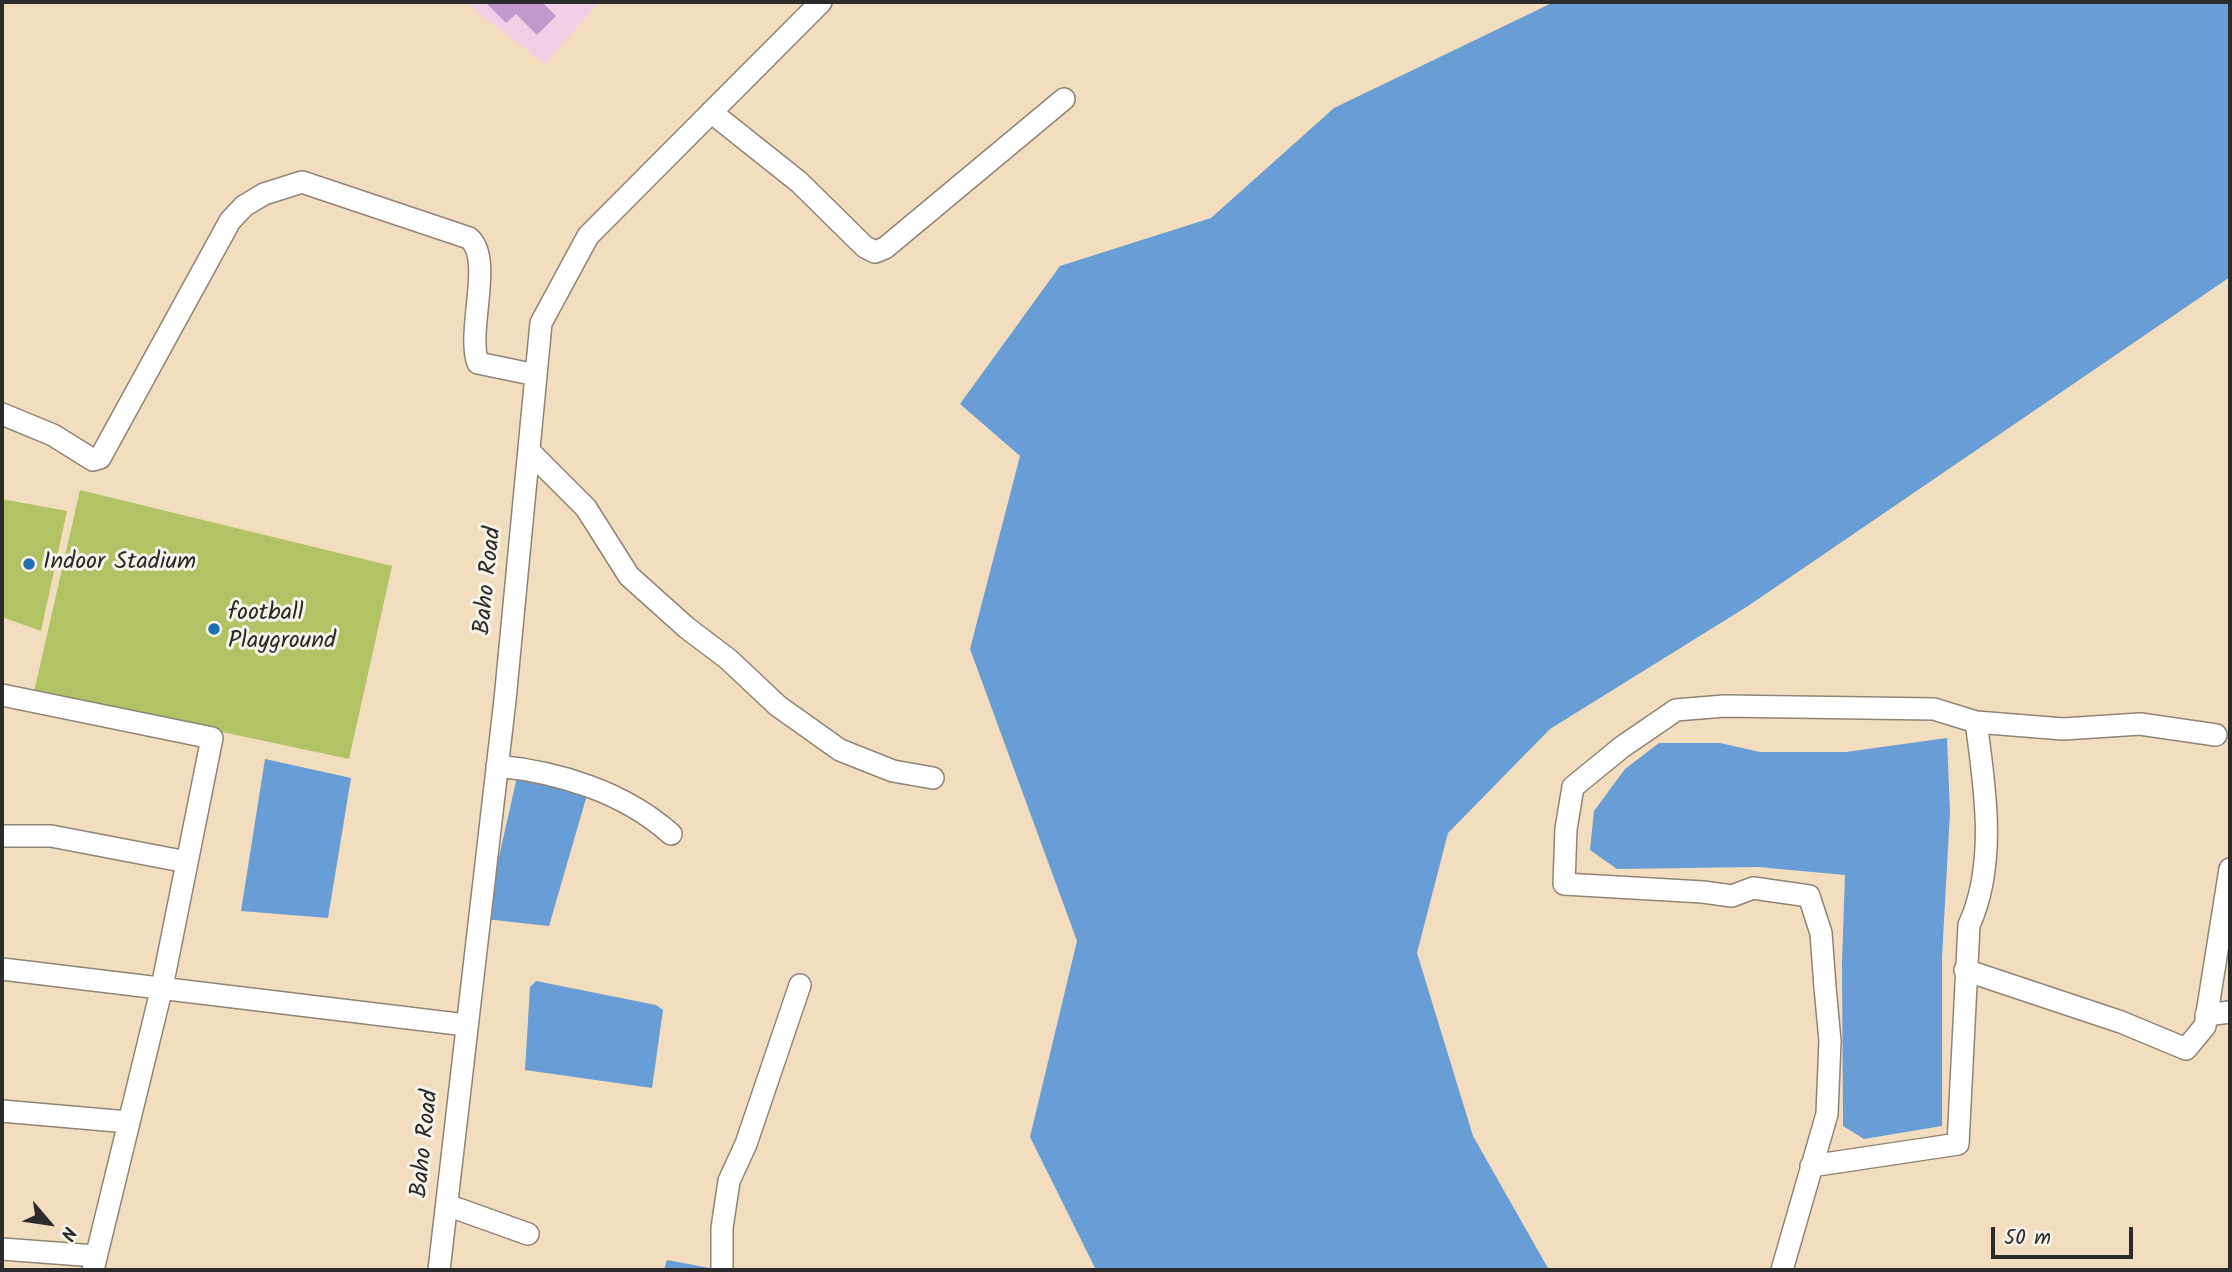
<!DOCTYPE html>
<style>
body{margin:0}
#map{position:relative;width:2232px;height:1272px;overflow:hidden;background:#f3ddbf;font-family:Kalam,sans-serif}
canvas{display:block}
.frame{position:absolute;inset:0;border:4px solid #2b2b2b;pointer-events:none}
.north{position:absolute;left:14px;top:1188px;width:70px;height:70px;-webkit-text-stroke:5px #f7f3e8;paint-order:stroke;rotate:119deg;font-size:19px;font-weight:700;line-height:28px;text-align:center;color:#2b2b2b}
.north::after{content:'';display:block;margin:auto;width:24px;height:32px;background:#2b2b2b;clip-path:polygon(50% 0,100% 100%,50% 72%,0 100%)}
.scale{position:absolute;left:1991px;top:1227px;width:142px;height:32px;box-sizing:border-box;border:4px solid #2b2b2b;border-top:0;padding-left:9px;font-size:21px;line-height:24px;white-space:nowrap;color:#2b2b2b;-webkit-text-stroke:5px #f7f3e8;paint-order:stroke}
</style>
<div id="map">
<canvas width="2232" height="1272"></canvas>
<div class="frame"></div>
<div class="north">N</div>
<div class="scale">50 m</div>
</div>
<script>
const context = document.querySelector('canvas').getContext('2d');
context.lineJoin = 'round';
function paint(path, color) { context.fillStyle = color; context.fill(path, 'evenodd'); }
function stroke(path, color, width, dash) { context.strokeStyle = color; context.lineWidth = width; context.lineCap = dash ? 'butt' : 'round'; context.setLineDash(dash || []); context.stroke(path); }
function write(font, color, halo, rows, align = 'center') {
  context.font = font + ' Kalam,sans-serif'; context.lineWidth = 6; context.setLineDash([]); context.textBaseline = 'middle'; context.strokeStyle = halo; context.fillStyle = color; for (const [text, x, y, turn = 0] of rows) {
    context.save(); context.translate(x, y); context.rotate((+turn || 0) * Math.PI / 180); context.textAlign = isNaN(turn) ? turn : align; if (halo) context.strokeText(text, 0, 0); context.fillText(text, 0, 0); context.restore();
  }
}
const built = new Path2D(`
 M465,2H599L545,64Z`);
const green = new Path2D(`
 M80,490L392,566L349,759L34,692Z
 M2,499L67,511L41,631L2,617Z`);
const water = new Path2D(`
 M1554,2H2230V277L1748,606L1550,729L1448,833L1417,953L1473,1136L1549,1270H1096L1030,1137L1077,941L970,649L1020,456L960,404L1060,266L1211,218L1334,108Z
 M1947,738L1950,812L1942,957V1126L1864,1139L1843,1126L1842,962L1845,875L1758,867L1617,869L1590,850L1594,811L1625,769L1659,743H1720L1760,752H1846Z
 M265,759L351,778L328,918L241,911Z
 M517,777L533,778L587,795L549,926L485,919Z
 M536,981L656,1005L663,1010L652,1088L525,1070L530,987Z
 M667,1260L715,1269L716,1270H664Z`);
const building = new Path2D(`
 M485,2H542L556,16L537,35L516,14L506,23Z`);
const minor = new Path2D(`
 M711,112L799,182L865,247L875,252L885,248L1064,99
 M2,414L53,435L93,460L100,458L230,221L244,206L264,194L302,182L469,238C494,259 466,331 478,363L536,375
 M529,451L586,508L629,576L687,628L728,659L778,706L840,750L893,771L933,778
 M2,695L212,738L162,987L93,1270
 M1976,722L2063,729L2140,724L2216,735
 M497,766C559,772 624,792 671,834
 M2,836H51L187,862
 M2,969L466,1025
 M1965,970L2121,1022L2186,1049L2205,1026L2230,869
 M2206,1015L2230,1012
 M2,1111L128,1122
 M447,1205L528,1234
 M2,1249L96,1256
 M439,1270L505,700L541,323L588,236L821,2
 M722,1270V1228L729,1181L746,1144L800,985
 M1782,1270L1827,1114L1830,1041L1825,987L1821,933L1809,896L1753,888L1732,896L1703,892L1564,884L1566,829L1573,787L1622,747L1676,710L1724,706L1934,709L1976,722C1985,787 1997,864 1969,925L1958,1144L1811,1166`);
const markers = [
 [29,564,7,"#1f6fb2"],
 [214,629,7,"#1f6fb2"]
];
const poiNames = [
 ["Indoor Stadium",43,564],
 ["football",228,615],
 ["Playground",228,643]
];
const streetNames = [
 ["Baho Road",490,581,-84],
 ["Baho Road",427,1144,-84]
];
paint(built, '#efd0e6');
paint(green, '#b2c366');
paint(water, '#689ed5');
paint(building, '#c398cc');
stroke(minor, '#8f8475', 24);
stroke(minor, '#fff', 21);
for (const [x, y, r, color] of markers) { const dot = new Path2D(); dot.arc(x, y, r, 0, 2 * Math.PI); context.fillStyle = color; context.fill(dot); stroke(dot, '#f7f3e8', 2.5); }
write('24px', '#2b2b2b', '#f7f3e8', poiNames, 'left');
write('24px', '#2b2b2b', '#f7f3e8', streetNames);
</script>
